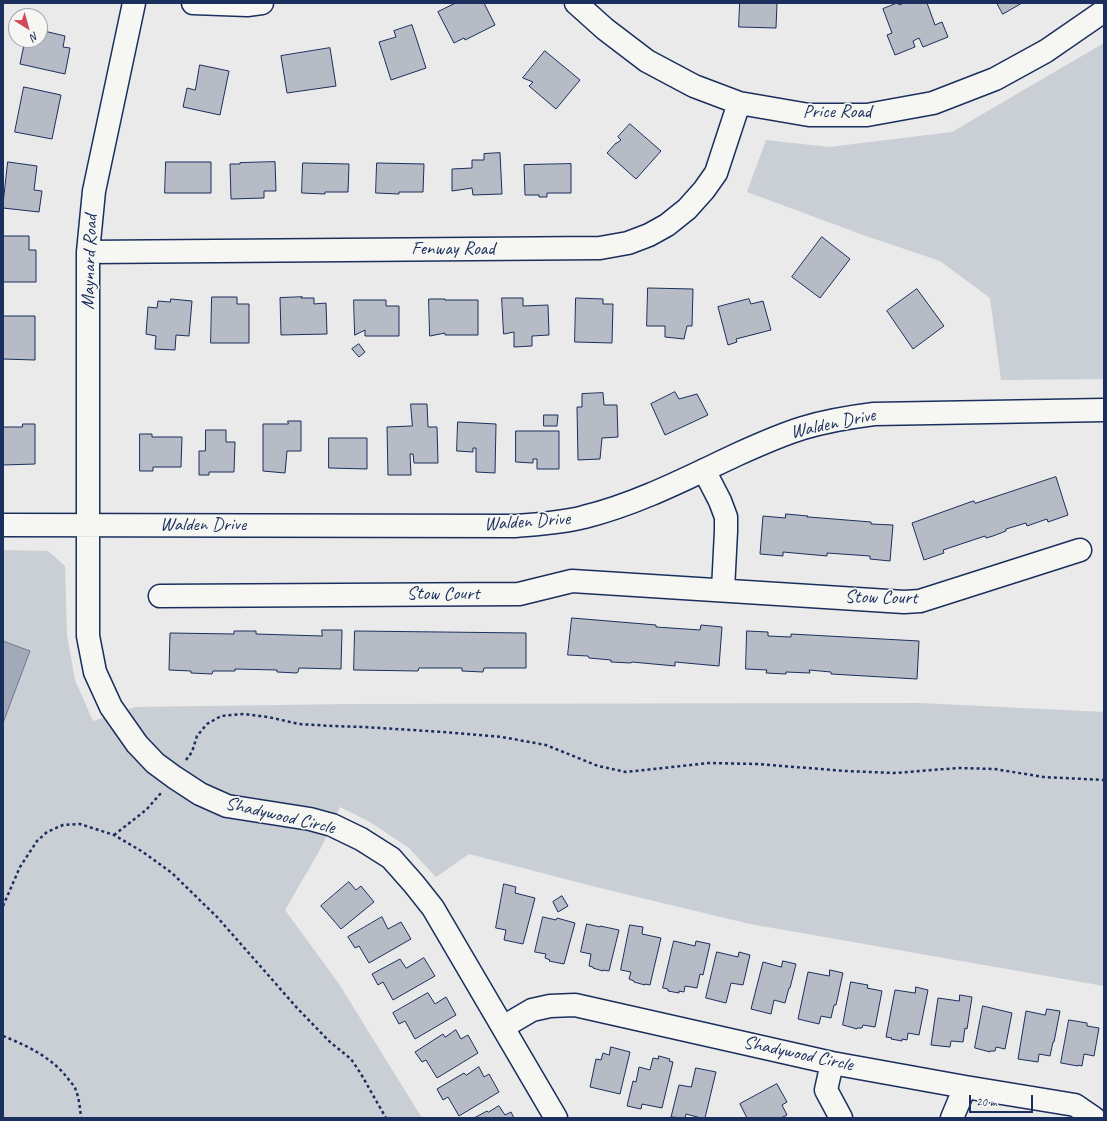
<!DOCTYPE html>
<style>
body{margin:0}
#map{position:relative;width:1107px;height:1121px;overflow:hidden;background:#e9eae9;font-family:Caveat,sans-serif}
canvas{display:block}
.frame{position:absolute;inset:0;border:4px solid #1b2f5e;pointer-events:none}
.north{position:absolute;left:8px;top:8px;width:40px;height:40px;box-sizing:border-box;background:#f6f6f2;border:1px solid #9ea6b7;border-radius:50%;rotate:143deg;font-size:11px;font-weight:700;line-height:16px;text-align:center;color:#1b2f5e}
.north::after{content:'';display:block;margin:auto;width:14px;height:18px;background:#d1495b;clip-path:polygon(50% 0,100% 100%,50% 72%,0 100%)}
.scale{position:absolute;left:969px;top:1095px;width:64px;height:18px;box-sizing:border-box;border:2px solid #1b2f5e;border-top:0;padding-left:5px;font-size:12px;line-height:14px;white-space:nowrap;color:#1b2f5e;-webkit-text-stroke:3px #f6f6f2;paint-order:stroke}
</style>
<div id="map">
<canvas width="1107" height="1121"></canvas>
<div class="frame"></div>
<div class="north">N</div>
<div class="scale">20 m</div>
</div>
<script>
const context = document.querySelector('canvas').getContext('2d');
context.lineJoin = 'round';
function paint(path, color) { context.fillStyle = color; context.fill(path, 'evenodd'); }
function stroke(path, color, width, dash) { context.strokeStyle = color; context.lineWidth = width; context.lineCap = dash ? 'butt' : 'round'; context.setLineDash(dash || []); context.stroke(path); }
function write(font, color, halo, rows, align = 'center') {
  context.font = font + ' Caveat,sans-serif'; context.lineWidth = 3.5; context.setLineDash([]); context.textBaseline = 'middle'; context.strokeStyle = halo; context.fillStyle = color; for (const [text, x, y, turn = 0] of rows) {
    context.save(); context.translate(x, y); context.rotate((+turn || 0) * Math.PI / 180); context.textAlign = isNaN(turn) ? turn : align; if (halo) context.strokeText(text, 0, 0); context.fillText(text, 0, 0); context.restore();
  }
}
const green = new Path2D(`
 M1104,43V379L1001,380L990,298L940,261L866,236L747,192L766,140L829,147L952,132Z
 M3,550L48,551L65,566L67,635L75,680L93,721L135,707L351,704L920,703L1104,712V986L750,924L600,888L469,854L436,877L409,848L370,822L340,807L321,848L285,910L339,984L422,1118H3Z`);
const water = new Path2D(`
 M3,641L30,651L3,723Z`);
const building = new Path2D(`
 M456,3H484L495,25L465,40L464,38L454,43L438,12Z
 M740,3H777L776,28L739,27Z
 M898,3L899,5L904,3H927L935,25L942,22L948,37L923,47L919,38L913,41L915,47L895,55L887,35L892,33L883,9Z
 M997,3H1022L1003,14Z
 M412,25L426,68L391,80L379,42L396,37L394,31Z
 M40,30L65,36L63,47L70,48L65,74L20,64L25,40H40Z
 M330,48L336,86L287,93L281,56Z
 M545,51L580,80L556,109L529,86L533,82L523,78Z
 M200,65L229,71L220,115L183,107L187,88L195,90Z
 M24,87L61,95L52,139L15,132Z
 M630,124L661,151L636,179L607,153L616,143H617L621,140L618,137Z
 M500,153L502,194L473,195L472,188L452,191V169L472,168V160H484V154Z
 M8,162L37,166L34,190L42,191L39,212L3,208Z
 M166,162H211V193H165Z
 M275,162L276,191H264V198L231,199L230,164H240V163Z
 M303,163L349,164L348,192H325V194L302,193Z
 M377,163L424,164L423,192H399V194L376,193Z
 M571,164V193H547V197H539V195H525L524,165Z
 M3,236H29V250H36V282H3Z
 M822,237L850,259L820,298L792,277Z
 M648,288L693,289L692,326H687L684,339L665,337V326H647Z
 M917,289L944,326L913,349L887,311Z
 M212,297H237V304H249V343H211Z
 M302,297L301,298H314V304L326,303L327,334L281,335L280,298Z
 M502,298H523V306L548,305L549,335L532,336V346L514,347V332L504,334Z
 M576,298L603,299V304H613L612,343L575,342Z
 M171,299L192,301L189,336L176,335L175,350L155,349L156,336L146,334L148,307L157,308L158,301L170,302Z
 M429,299H445V300H478V335H445V333L430,336Z
 M749,299L751,304L763,301L771,330L736,339L737,342L728,345L718,307Z
 M354,300H386V306H399V336H365V330L355,335Z
 M3,316H35V360L3,359Z
 M359,344L365,352L359,357L352,349Z
 M675,392L679,399L697,394L708,415L665,435L651,404Z
 M603,393L604,405H617L618,437L602,438L600,459L578,460L577,407H582V394Z
 M411,404H427L428,427H437L438,463H414L413,454H410L411,475H388L387,427L412,426Z
 M544,415H558L557,426H544Z
 M288,421H301V451H287L285,473L263,471V424H288Z
 M458,422L496,424L495,473L476,472V448H473V452L457,451Z
 M23,424H35V464L3,465V427H22Z
 M206,430H226V442H235L234,472H209V475H199V451H205Z
 M516,431H559V469H537V459H533V463L516,462Z
 M140,434H152V437H182L181,467H153V471H140Z
 M329,438H367V469L329,468Z
 M1056,477L1068,515L1048,522L1047,519L1027,526L1026,523L1006,529V531L993,536L986,538L985,536L943,550L944,553L924,560L912,523L973,501H974L975,503Z
 M786,514L808,516L807,517H809L871,522V524L893,525L890,561L870,559V556L827,553V556L783,552V556L760,554L763,516L785,518Z
 M572,618L656,625V627L700,630L701,625L722,627L719,666L675,662V666L632,662L631,663L611,662V660L589,658L588,656L568,655Z
 M322,630H342L341,669L299,668L298,672L297,673L277,672V670L235,669V671H213L212,674L191,673V671L169,670L170,633L234,634V631H256V634L322,636Z
 M355,631L526,633V668H484L483,672L462,671V668H419L418,671L354,670Z
 M747,631L768,632V636L791,637V634L919,641L917,679L831,674V672L809,670L810,673L786,672V674L766,673L767,670L746,669Z
 M349,882L356,890L361,886L374,902L341,929L321,906Z
 M504,884L516,887L515,893L535,898L523,944L504,940L506,930L496,928Z
 M562,896L568,906L558,912L553,902Z
 M382,917L388,929L401,922L411,939L369,963L359,946L355,948L348,937Z
 M543,917L556,920L557,918L575,923L564,964L549,961L550,960L545,958L546,954L535,952Z
 M587,924L600,927V926L619,930L609,971L603,970V971L593,968V967L589,966L591,954L581,952Z
 M630,925L643,927L642,934L661,938L650,985L645,984V985L634,982V981L629,979L631,972L621,970Z
 M674,941L695,946L696,941L710,944L703,975L700,974L697,988L685,986L684,992L679,991V993L668,991V989L663,988Z
 M717,952L738,957L739,952L750,955L743,985L731,983L726,1003L706,998Z
 M424,958L435,976L393,1000L383,982L378,985L372,974L400,959L406,968Z
 M783,961L796,964L790,988H789L785,1003L774,1000L771,1014L751,1009L763,962L781,967Z
 M830,970L843,973L836,1005H834L831,1018L821,1016L819,1024L798,1019L808,972L829,976Z
 M851,982L868,985L867,988L882,991L875,1027L863,1025L862,1028H857V1029L843,1025Z
 M916,987L928,990L919,1035L908,1033L907,1040L902,1039V1041L891,1039L892,1038L886,1037L895,990L915,993Z
 M428,993L435,1004L446,997L456,1015L415,1039L405,1021L399,1024L393,1013Z
 M960,995L972,997L967,1029L965,1028L963,1042L951,1041L950,1047L931,1045L938,998L959,1001Z
 M983,1006L1012,1013L1005,1049L996,1047L995,1051H990V1052L975,1048Z
 M1047,1009L1060,1011L1054,1042H1053L1050,1056L1039,1054L1038,1062L1018,1059L1026,1011L1045,1015Z
 M1069,1020L1087,1023V1026L1099,1028L1094,1056L1084,1054L1082,1066L1078,1065V1066L1061,1063Z
 M456,1030L461,1039L468,1035L478,1053L437,1078L426,1060L422,1062L415,1052L443,1034L445,1037Z
 M611,1047L630,1052L620,1094L590,1087L596,1059L601,1060L603,1053L609,1055Z
 M659,1056L670,1059L669,1061L673,1062L662,1108L642,1104L641,1109L627,1106L633,1081L636,1082L639,1067L650,1070L653,1058L658,1059Z
 M479,1067L484,1077L489,1074L499,1092L459,1116L448,1097L443,1100L437,1089L464,1073L466,1075Z
 M696,1068L716,1072L705,1118H701L686,1114L685,1118L671,1117L679,1085L691,1087Z
 M777,1084L787,1102L782,1105L787,1115L781,1118H747L740,1104Z
 M499,1106L505,1115L511,1112L514,1118H474L487,1111L488,1112Z`);
const path = new Path2D(`
 M186,760L192,752L197,736L207,724L221,716L244,714L268,717L299,724L332,726L364,727L443,732L502,737L546,745L598,766L626,772L709,763L757,764L846,771L894,773L958,768L995,769L1043,777L1104,780
 M114,835L146,810L161,793
 M3,906L20,867L37,841L47,832L63,825L80,824L114,835L143,852L172,873L218,918L298,1009L330,1042L351,1059L361,1074L386,1118
 M3,1036C28,1046 53,1058 69,1080C71,1082 73,1085 75,1088C79,1097 80,1108 81,1118`);
const minor = new Path2D(`
 M134,3L94,191L88,252V636L95,672L111,707L137,744L155,763L174,777L200,794L227,806L310,819L332,825L361,839L391,858L414,884L433,908L556,1118
 M193,3L247,5L262,3
 M576,3L605,29L647,61L694,86L739,103L809,115H867L933,103L995,79L1046,51L1104,11
 M88,252L600,248L628,243L649,235L667,225L687,209L704,190L716,173L739,103
 M704,470L720,501L726,517V531L723,590
 M3,525L515,526C539,524 562,523 584,517C637,504 687,478 736,455C758,445 780,435 803,428C826,421 850,417 874,414L1104,410
 M160,596L519,594L572,581L904,602L920,601L1080,550
 M503,1027L532,1010L550,1006L575,1005L832,1063L965,1087L1075,1105L1094,1118
 M832,1063L826,1090L841,1118
 M952,1118L965,1087`);
const streetNames = [
 ["Price Road",837,112],
 ["Fenway Road",453,249],
 ["Maynard Road",90,262,-88],
 ["Walden Drive",833,424,-12],
 ["Walden Drive",527,522,-4],
 ["Walden Drive",203,525],
 ["Stow Court",443,594],
 ["Stow Court",881,598,1],
 ["Shadywood Circle",280,816,13],
 ["Shadywood Circle",798,1054,12]
];
paint(green, '#caced5');
paint(water, '#a2aaba');
stroke(water, '#6c7995', 1);
paint(building, '#b6bbc6');
stroke(building, '#1b2f5e', 1);
stroke(minor, '#1b2f5e', 25);
stroke(path, '#1b2f5e', 2.5, [3, 3]);
stroke(minor, '#f6f6f2', 22);
write('19px', '#1b2f5e', '#f6f6f2', streetNames);
</script>
